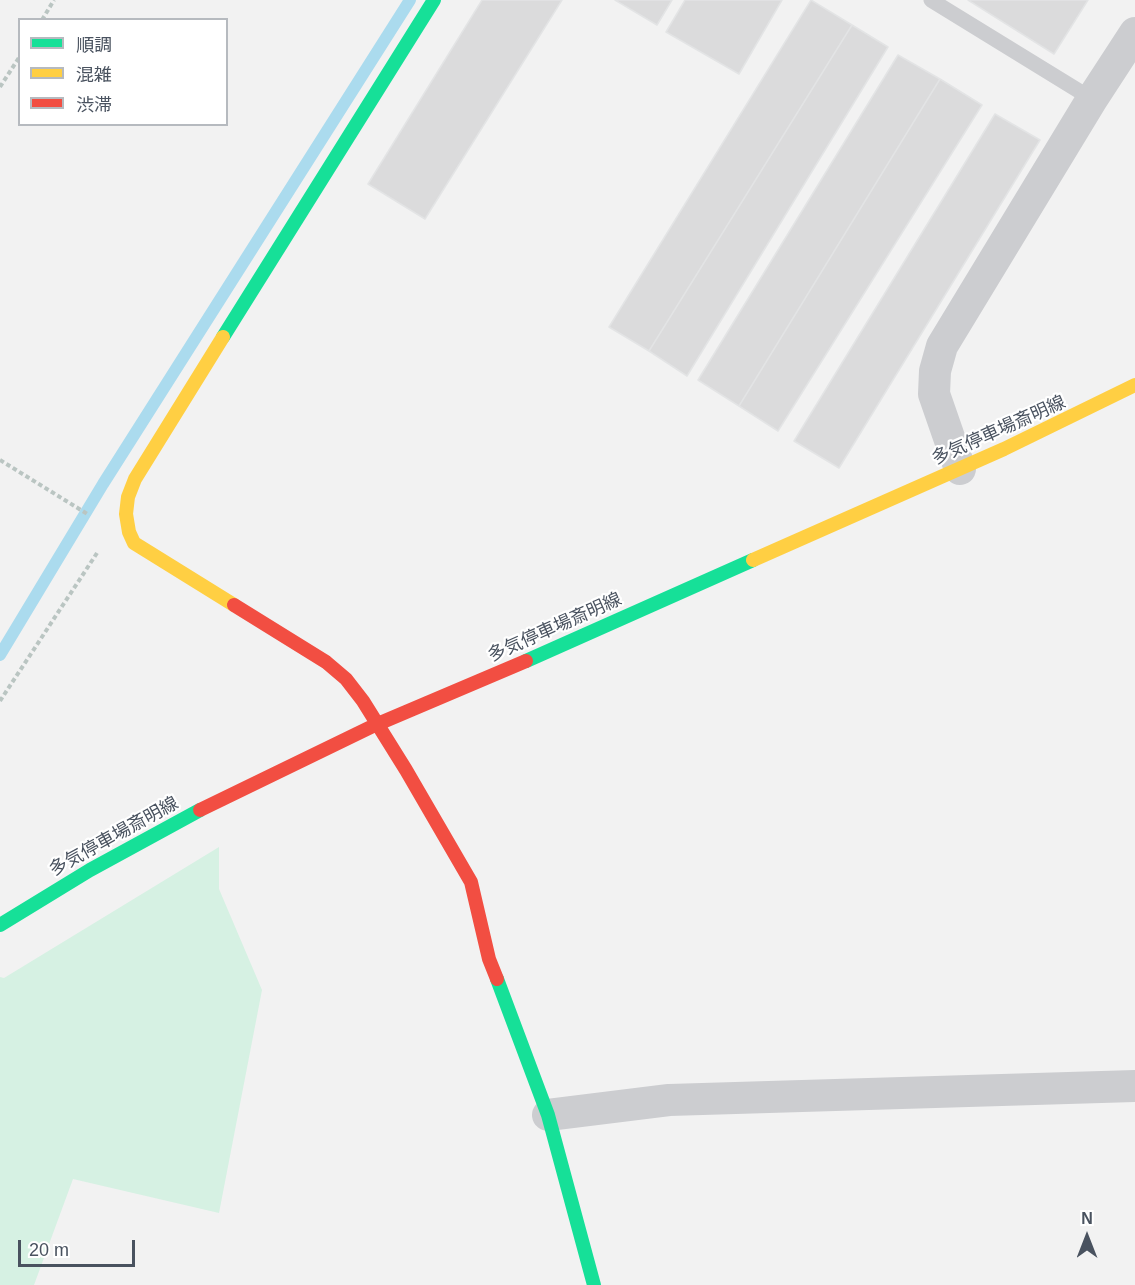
<!DOCTYPE html>
<meta charset="utf-8">
<style>
body{margin:0}
#map{position:relative;width:1135px;height:1285px;overflow:hidden;background:#f2f2f2;font-family:Helvetica,"Noto Sans JP",sans-serif}
canvas{display:block}
.legend{position:absolute;left:18px;top:18px;width:210px;height:108px;box-sizing:border-box;background:#fff;border:2px solid #b6babf;margin:0;padding:8px 10px;list-style:none;font-size:18px;color:#49525f}
.legend li{display:flex;align-items:center;gap:12px;height:30px}
.legend b{width:30px;border:2px solid #b6babf}
.north{position:absolute;left:1057px;top:1207px;width:60px;height:60px;-webkit-text-stroke:4px #fff;paint-order:stroke;rotate:0deg;font-size:16px;font-weight:700;line-height:24px;text-align:center;color:#49525f}
.north::after{content:'';display:block;margin:auto;width:21px;height:27px;background:#49525f;clip-path:polygon(50% 0,100% 100%,50% 72%,0 100%)}
.scale{position:absolute;left:18px;top:1240px;width:117px;height:27px;box-sizing:border-box;border:3px solid #49525f;border-top:0;padding-left:8px;font-size:18px;line-height:21px;white-space:nowrap;color:#49525f;-webkit-text-stroke:4px #fff;paint-order:stroke}
</style>
<div id="map">
<canvas width="1135" height="1285"></canvas>
<ul class="legend">
<li><b style="height:8px;background:#16e098"></b>順調</li>
<li><b style="height:8px;background:#ffcf43"></b>混雑</li>
<li><b style="height:8px;background:#f24e42"></b>渋滞</li>
</ul>
<div class="north">N</div>
<div class="scale">20 m</div>
</div>
<script>
const context = document.querySelector('canvas').getContext('2d');
context.lineJoin = 'round';
function paint(path, color) { context.fillStyle = color; context.fill(path, 'evenodd'); }
function stroke(path, color, width, dash) { context.strokeStyle = color; context.lineWidth = width; context.lineCap = dash ? 'butt' : 'round'; context.setLineDash(dash || []); context.stroke(path); }
function write(font, color, halo, rows, align = 'center') {
  context.font = font + ' Helvetica,"Noto Sans JP",sans-serif'; context.lineWidth = 4.5; context.setLineDash([]); context.textBaseline = 'middle'; context.strokeStyle = halo; context.fillStyle = color; for (const [text, x, y, turn = 0] of rows) {
    context.save(); context.translate(x, y); context.rotate((+turn || 0) * Math.PI / 180); context.textAlign = isNaN(turn) ? turn : align; if (halo) context.strokeText(text, 0, 0); context.fillText(text, 0, 0); context.restore();
  }
}
const green = new Path2D(`
 M219,847V889L262,990L219,1213L73,1179L34,1285H0V977L4,978Z`);
const stream = new Path2D(`
 M0,655L103,484L410,0`);
const building = new Path2D(`
 M482,0H562L425,219L368,184Z
 M615,0H672L657,25Z
 M685,0H782L739,74L666,32Z
 M811,0L852,25L649,351L609,327Z
 M968,0H1088L1054,54Z
 M852,25L888,47L687,376L649,351Z
 M898,55L940,79L739,406L698,380Z
 M940,79L982,105L778,431L739,406Z
 M995,114L1040,140L839,468L794,441Z`);
const path = new Path2D(`
 M42,20L54,0
 M0,87L20,56
 M0,460L89,515
 M0,701L97,553`);
const lane = new Path2D(`
 M931,0L1092,99`);
const street = new Path2D(`
 M960,469L934,394L935,371L942,346L1092,99L1135,33
 M548,1115L669,1100L1135,1086`);
const fast = new Path2D(`
 M223,337L434,0
 M526,661L753,560
 M0,925L90,870L200,810
 M497,979L548,1115L594,1285`);
const slow = new Path2D(`
 M223,337L135,479L128,497L126,514L129,532L134,543L234,605
 M753,560L1004,449L1135,385`);
const jam = new Path2D(`
 M234,605L326,662L346,679L363,701L406,770L471,882L489,959L497,979
 M200,810L373,726L526,661`);
const streetNames = [
 ["多気停車場斎明線",999,431,-24],
 ["多気停車場斎明線",555,628,-24],
 ["多気停車場斎明線",114,837,-29]
];
paint(green, '#d6f1e3');
stroke(stream, '#abdbee', 12);
paint(building, '#dbdbdc');
stroke(building, '#e3e4e5', 1.5);
stroke(path, '#bac5c2', 4, [4.5, 3]);
stroke(lane, '#cccdd0', 15);
stroke(street, '#cccdd0', 32);
stroke(fast, '#16e098', 14);
stroke(slow, '#ffcf43', 14);
stroke(jam, '#f24e42', 14);
write('18px', '#49525f', '#fff', streetNames);
</script>
